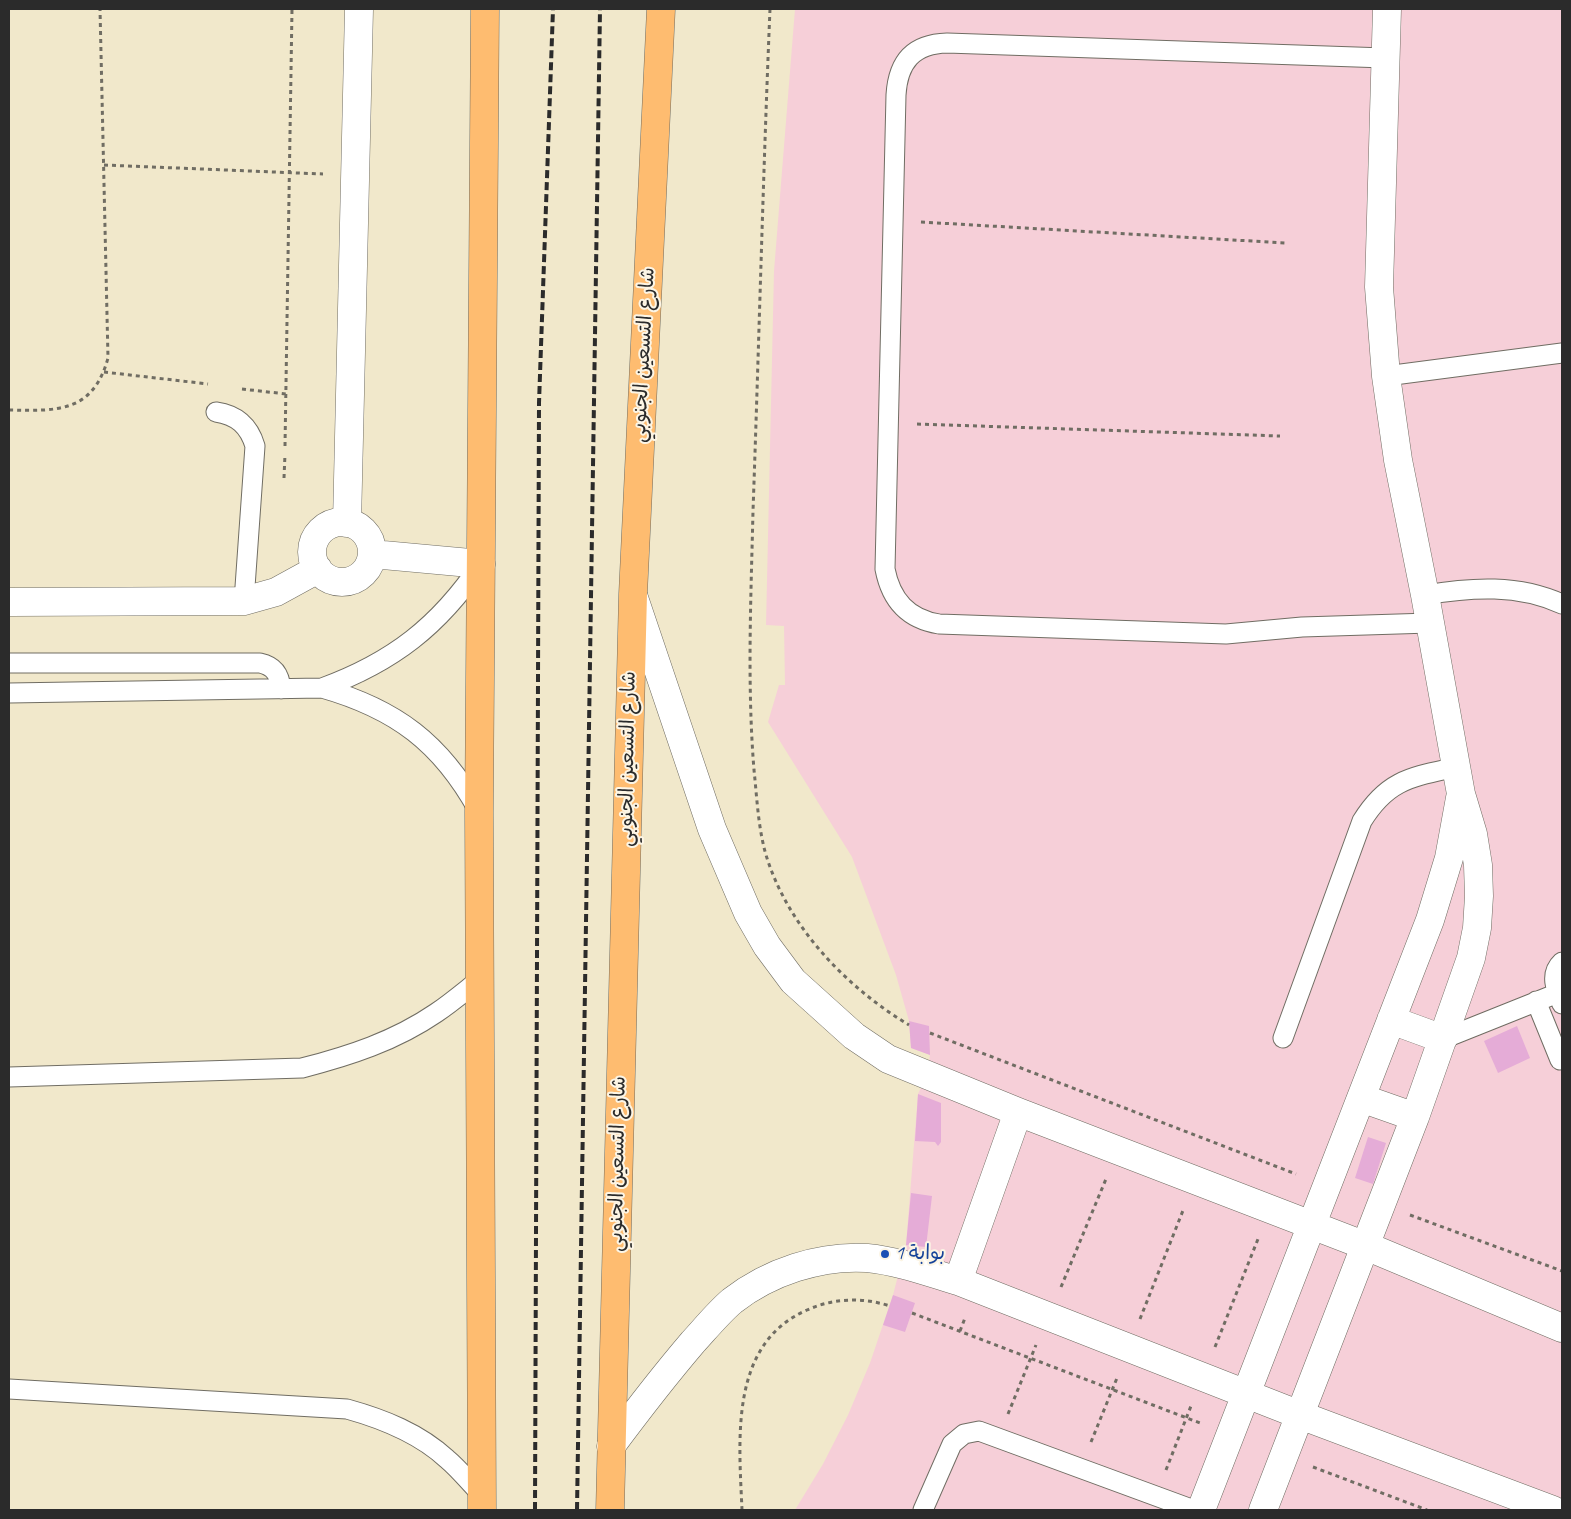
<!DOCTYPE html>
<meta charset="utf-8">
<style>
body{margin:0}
#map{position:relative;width:1571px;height:1519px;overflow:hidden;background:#f1e8cb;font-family:Caveat,sans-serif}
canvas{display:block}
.frame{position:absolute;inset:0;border:10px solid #2b2b2b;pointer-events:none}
</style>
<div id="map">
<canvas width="1571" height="1519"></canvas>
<div class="frame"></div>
</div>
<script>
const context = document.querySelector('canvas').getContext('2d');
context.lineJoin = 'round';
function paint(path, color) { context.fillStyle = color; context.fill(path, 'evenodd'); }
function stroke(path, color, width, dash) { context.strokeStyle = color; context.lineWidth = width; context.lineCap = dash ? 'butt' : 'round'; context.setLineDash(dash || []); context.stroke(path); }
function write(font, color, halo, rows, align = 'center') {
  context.font = font + ' Caveat,"Playpen Sans Arabic",sans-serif'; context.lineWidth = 4; context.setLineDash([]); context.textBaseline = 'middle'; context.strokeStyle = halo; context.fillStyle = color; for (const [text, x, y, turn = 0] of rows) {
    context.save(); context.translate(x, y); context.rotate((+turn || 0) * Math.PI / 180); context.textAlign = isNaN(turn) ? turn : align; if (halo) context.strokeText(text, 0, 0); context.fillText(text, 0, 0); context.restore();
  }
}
const built = new Path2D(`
 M795,9H1562V1510H795L823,1464L848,1415L870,1363L893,1295L906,1245L918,1094L927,1074L930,1055L911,1048L909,1021L896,975L852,857L768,722L779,685H785L784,626L766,625L774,271Z`);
const building = new Path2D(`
 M909,1021L929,1026L930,1055L911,1048Z
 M1517,1026L1530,1058L1498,1073L1484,1041Z
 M918,1094L941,1103V1142L938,1146L935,1142L915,1141Z
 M1368,1137L1386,1143L1373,1184L1355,1178Z
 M911,1193L932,1196L926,1247L906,1245Z
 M893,1295L915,1303L905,1332L883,1325Z`);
const path = new Path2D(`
 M770,9C763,176 759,343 753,511C751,597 747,684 754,770C757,798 758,827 766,855C788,927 846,987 909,1025
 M104,165L323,174
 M921,222L1286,243
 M104,372L208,384
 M242,389L286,394
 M9,410C57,411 93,413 108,358L100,9
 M917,424L1280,436
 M285,446L292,9
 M284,478L285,454
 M930,1033L1296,1174
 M1410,1215L1562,1271
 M1061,1287L1106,1179
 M912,1313L1200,1423
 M1140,1319L1184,1208
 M960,1331L965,1318
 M1215,1347L1258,1239
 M1008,1414L1036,1345
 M1091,1442L1117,1378
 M1313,1467L1427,1510
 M1166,1470L1191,1406
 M742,1510C739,1439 729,1344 807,1310C834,1298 862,1297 890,1306`);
const lane = new Path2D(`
 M1385,58L947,43C913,44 898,62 896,95L885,569C891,600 908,619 939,624L1226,634L1302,627L1430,623
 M1386,376L1562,353
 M216,412C237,415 249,426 255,446L244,601
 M1425,595C1472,587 1518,584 1562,604
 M9,663H260C274,666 280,675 281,689
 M322,688C393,662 439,626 481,564
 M9,693L322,688C396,709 441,743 478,810
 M1562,962C1549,974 1556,990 1562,1004
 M1536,1001L1560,1060
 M1283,1038L1362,821C1388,779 1412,777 1457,767
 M1443,1039L1558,993
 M9,1077L302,1068C349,1056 395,1041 436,1013C451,1003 465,991 479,980
 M9,1389L347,1409C383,1419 419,1433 447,1459C460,1470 470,1483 482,1495
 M923,1510L952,1444L964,1434L979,1431L1194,1510`);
const street = new Path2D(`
 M312 552a30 30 0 1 1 60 0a30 30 0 1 1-60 0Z
 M347,523L359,9
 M372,554L481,564
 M634,598L712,829L748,913L767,946L793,981L854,1036L888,1059L1018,1112L1366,1246L1562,1328
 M9,602L244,601L276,592L318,569
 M1391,1020L1443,1039
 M1361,1098L1415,1117
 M958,1281L1018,1112
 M611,1446C637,1411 664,1376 693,1342C705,1329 718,1313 732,1301C769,1272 820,1255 867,1258C898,1261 928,1272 958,1281L1300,1415L1553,1510
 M1201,1510L1430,920L1449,858L1460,798
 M1263,1510L1415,1117L1471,958L1477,928L1479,896L1478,865L1473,834L1461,794L1425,595L1398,460L1386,376L1379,287L1387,9`);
const primary = new Path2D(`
 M482,1510L479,812L485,9
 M610,1510L633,594L661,9`);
const rail = new Path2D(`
 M535,1510L539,403L553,9
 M577,1510L600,9`);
const markers = [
 [885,1254,5,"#1a4fb4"]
];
const streetNames = [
 ["شارع التسعين الجنوبي",644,355,-87],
 ["شارع التسعين الجنوبي",628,759,-89],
 ["شارع التسعين الجنوبي",618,1164,-89]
];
const transitNames = [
 ["بوابة 1",895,1254]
];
paint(built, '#f6cfd8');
paint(building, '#e5acd7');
stroke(lane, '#706d63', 21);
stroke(street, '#706d63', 29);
stroke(primary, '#706d63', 29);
stroke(path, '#706d63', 3, [4, 4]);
stroke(lane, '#fff', 19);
stroke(street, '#fff', 28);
stroke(primary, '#febc70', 28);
stroke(rail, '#2b2b2b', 4, [8, 4]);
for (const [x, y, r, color] of markers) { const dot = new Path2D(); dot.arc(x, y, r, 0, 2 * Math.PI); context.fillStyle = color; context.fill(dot); stroke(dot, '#fcf5e5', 2); }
write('20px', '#2b2b2b', '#fcf5e5', streetNames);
write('20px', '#164399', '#fcf5e5', transitNames, 'left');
</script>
